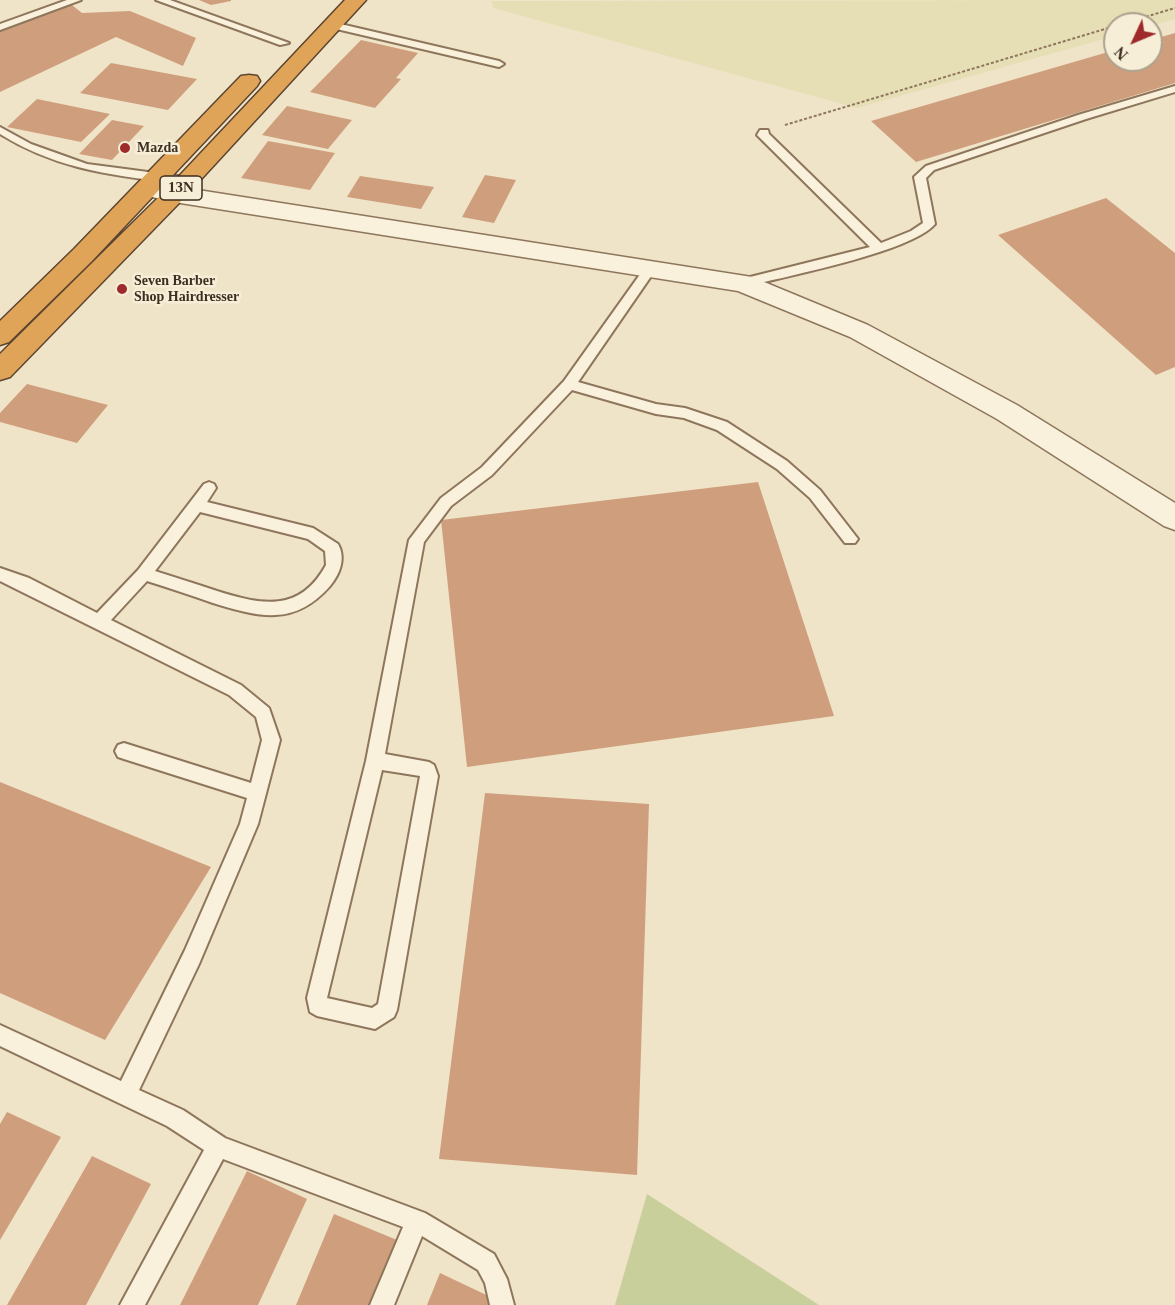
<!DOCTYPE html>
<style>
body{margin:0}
#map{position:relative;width:1175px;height:1305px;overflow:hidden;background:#f0e4c8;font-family:Georgia,serif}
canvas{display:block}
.north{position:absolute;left:1103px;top:12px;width:60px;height:60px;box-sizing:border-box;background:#f7eed8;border:2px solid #ada18e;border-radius:50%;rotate:226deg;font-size:16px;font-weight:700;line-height:24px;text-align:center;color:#3d2e20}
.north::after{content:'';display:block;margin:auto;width:21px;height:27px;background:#9e2a2b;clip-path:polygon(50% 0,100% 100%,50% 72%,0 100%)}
</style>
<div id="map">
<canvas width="1175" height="1305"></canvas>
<div class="north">N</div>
</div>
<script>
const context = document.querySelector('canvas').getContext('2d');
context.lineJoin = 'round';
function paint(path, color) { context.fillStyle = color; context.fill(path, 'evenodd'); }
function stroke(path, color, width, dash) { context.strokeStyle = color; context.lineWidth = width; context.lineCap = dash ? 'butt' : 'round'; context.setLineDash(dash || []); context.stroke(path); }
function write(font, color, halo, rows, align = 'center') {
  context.font = font + ' Georgia,serif'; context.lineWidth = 5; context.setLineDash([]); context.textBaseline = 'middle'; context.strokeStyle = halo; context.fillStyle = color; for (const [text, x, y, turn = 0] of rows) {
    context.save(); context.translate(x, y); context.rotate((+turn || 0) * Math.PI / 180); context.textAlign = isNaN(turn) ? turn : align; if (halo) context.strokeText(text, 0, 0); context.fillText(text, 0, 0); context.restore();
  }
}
const farmland = new Path2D(`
 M1175,0V19L1151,26L1115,24V36L857,108L493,8L492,1Z`);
const green = new Path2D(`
 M647,1194L819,1305H615Z`);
const building = new Path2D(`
 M199,0H231V1L211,5Z
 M72,5L82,13L130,11L196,38L183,66L116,37L0,92V30Z
 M1175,33V83L916,162L871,121L1115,50V60H1151V40Z
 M361,40L418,53L396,78L401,79L375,108L310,92Z
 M111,63L197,79L168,110L80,93Z
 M37,99L110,114L81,142L7,127Z
 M287,106L352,120L328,149L262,135Z
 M112,120L144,126L112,160L79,154Z
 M268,141L335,153L310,190L241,178Z
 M485,175L516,180L494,223L462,217Z
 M360,176L434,187L421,209L347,197Z
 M1106,198L1175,253V367L1156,375L998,235Z
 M27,384L108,405L77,443L0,422V413Z
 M758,482L834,716L467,767L441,520Z
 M0,782L211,867L105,1040L0,993Z
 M485,793L649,804L637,1175L439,1159Z
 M7,1112L61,1137L0,1240V1124Z
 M92,1156L151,1184L86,1305H7Z
 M247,1171L307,1199L258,1305H180Z
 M334,1214L397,1240L372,1305H296Z
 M440,1273L499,1301L497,1305H427Z`);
const path = new Path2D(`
 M1122,24L1175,8
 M785,125L1115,26`);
const lane = new Path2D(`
 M67,0H81L0,30V24Z
 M156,0H170L289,43L280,45Z
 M332,22L499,61L504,64L499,67L328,27L327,25Z
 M1175,86V92L1086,119L934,170L926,178L935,224C912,252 783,277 743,287L737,283L738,280L870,247L759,137L757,135L760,130H768L769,134L881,243L911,231L923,223L914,177L926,166L1078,115Z
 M0,127L31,144L87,164L186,177L192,181L186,185C118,175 61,172 0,134Z
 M650,265L656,269L578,382L656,404L685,408L727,422L787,461L820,490L858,539L855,543H845L810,498L777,469L717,430L684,418L656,414L572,390L492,475L451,506L424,542L385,754L429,762L434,765L438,776L397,1010L394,1017L375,1029L317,1016L310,1012L307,998L366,761L409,540L441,498L482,467L564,381L646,266ZM382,770L420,776L378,1004L372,1008L327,998Z
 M209,482L214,484L216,488L207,502L313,528L338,544C346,558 340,574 330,586C294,627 259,617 213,603C191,595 169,588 147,581L111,620L241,685L269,708L280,740L258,824L199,964L139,1090L183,1110L225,1138L425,1213L494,1254L507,1279L514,1305H490L485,1283L478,1270L422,1236L394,1305H370L403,1227L223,1159L145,1305H120L204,1150L167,1126L0,1046V1025L121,1081L185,950L240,824L247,798L124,759L118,757L115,751L118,745L124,743L251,783L262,740L256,717L229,695L0,581V568L29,578L97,613L138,570L204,484ZM200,512L308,539L325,551L326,565C300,613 262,605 217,591C197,584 176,578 155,571Z`);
const street = new Path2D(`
 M147,182L752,277L868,325L1017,405L1175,503V530L1164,526L997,419L850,337L738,291L174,202L139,194L135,189L139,184Z`);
const highway = new Path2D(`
 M345,0H366L182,200L10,377L0,380V354L166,190Z
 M249,75L257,76L260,81L257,86L92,261L9,342L0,345V321L74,249L241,76Z`);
const markers = [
 [125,148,6,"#9e2a2b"],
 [122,289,6,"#9e2a2b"]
];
const farPoinames = [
 ["Mazda",137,148],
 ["Seven Barber",134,281],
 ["Shop Hairdresser",134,297]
];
const shields = [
 [181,188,42]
];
const shieldNames = [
 ["13N",181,188]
];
paint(farmland, '#e6deb5');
paint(green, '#c9cf9b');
paint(building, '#cf9f7d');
stroke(lane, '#8d765c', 4);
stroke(street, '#8d765c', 3);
stroke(highway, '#5b4430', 3);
stroke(path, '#8d765c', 2, [3, 2]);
paint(lane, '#faf1dc');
paint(street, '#faf1dc');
paint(highway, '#e0a458');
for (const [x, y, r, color] of markers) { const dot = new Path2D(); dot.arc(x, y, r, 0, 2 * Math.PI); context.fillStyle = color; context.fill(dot); stroke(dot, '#f7eed8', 2); }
write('bold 14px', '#3d2e20', '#f7eed8', farPoinames, 'left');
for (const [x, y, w] of shields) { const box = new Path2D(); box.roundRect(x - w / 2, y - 12, w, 24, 4.5); context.fillStyle = '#f7eed8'; context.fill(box); stroke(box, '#3d2e20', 1.5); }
write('bold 15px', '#3d2e20', null, shieldNames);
</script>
